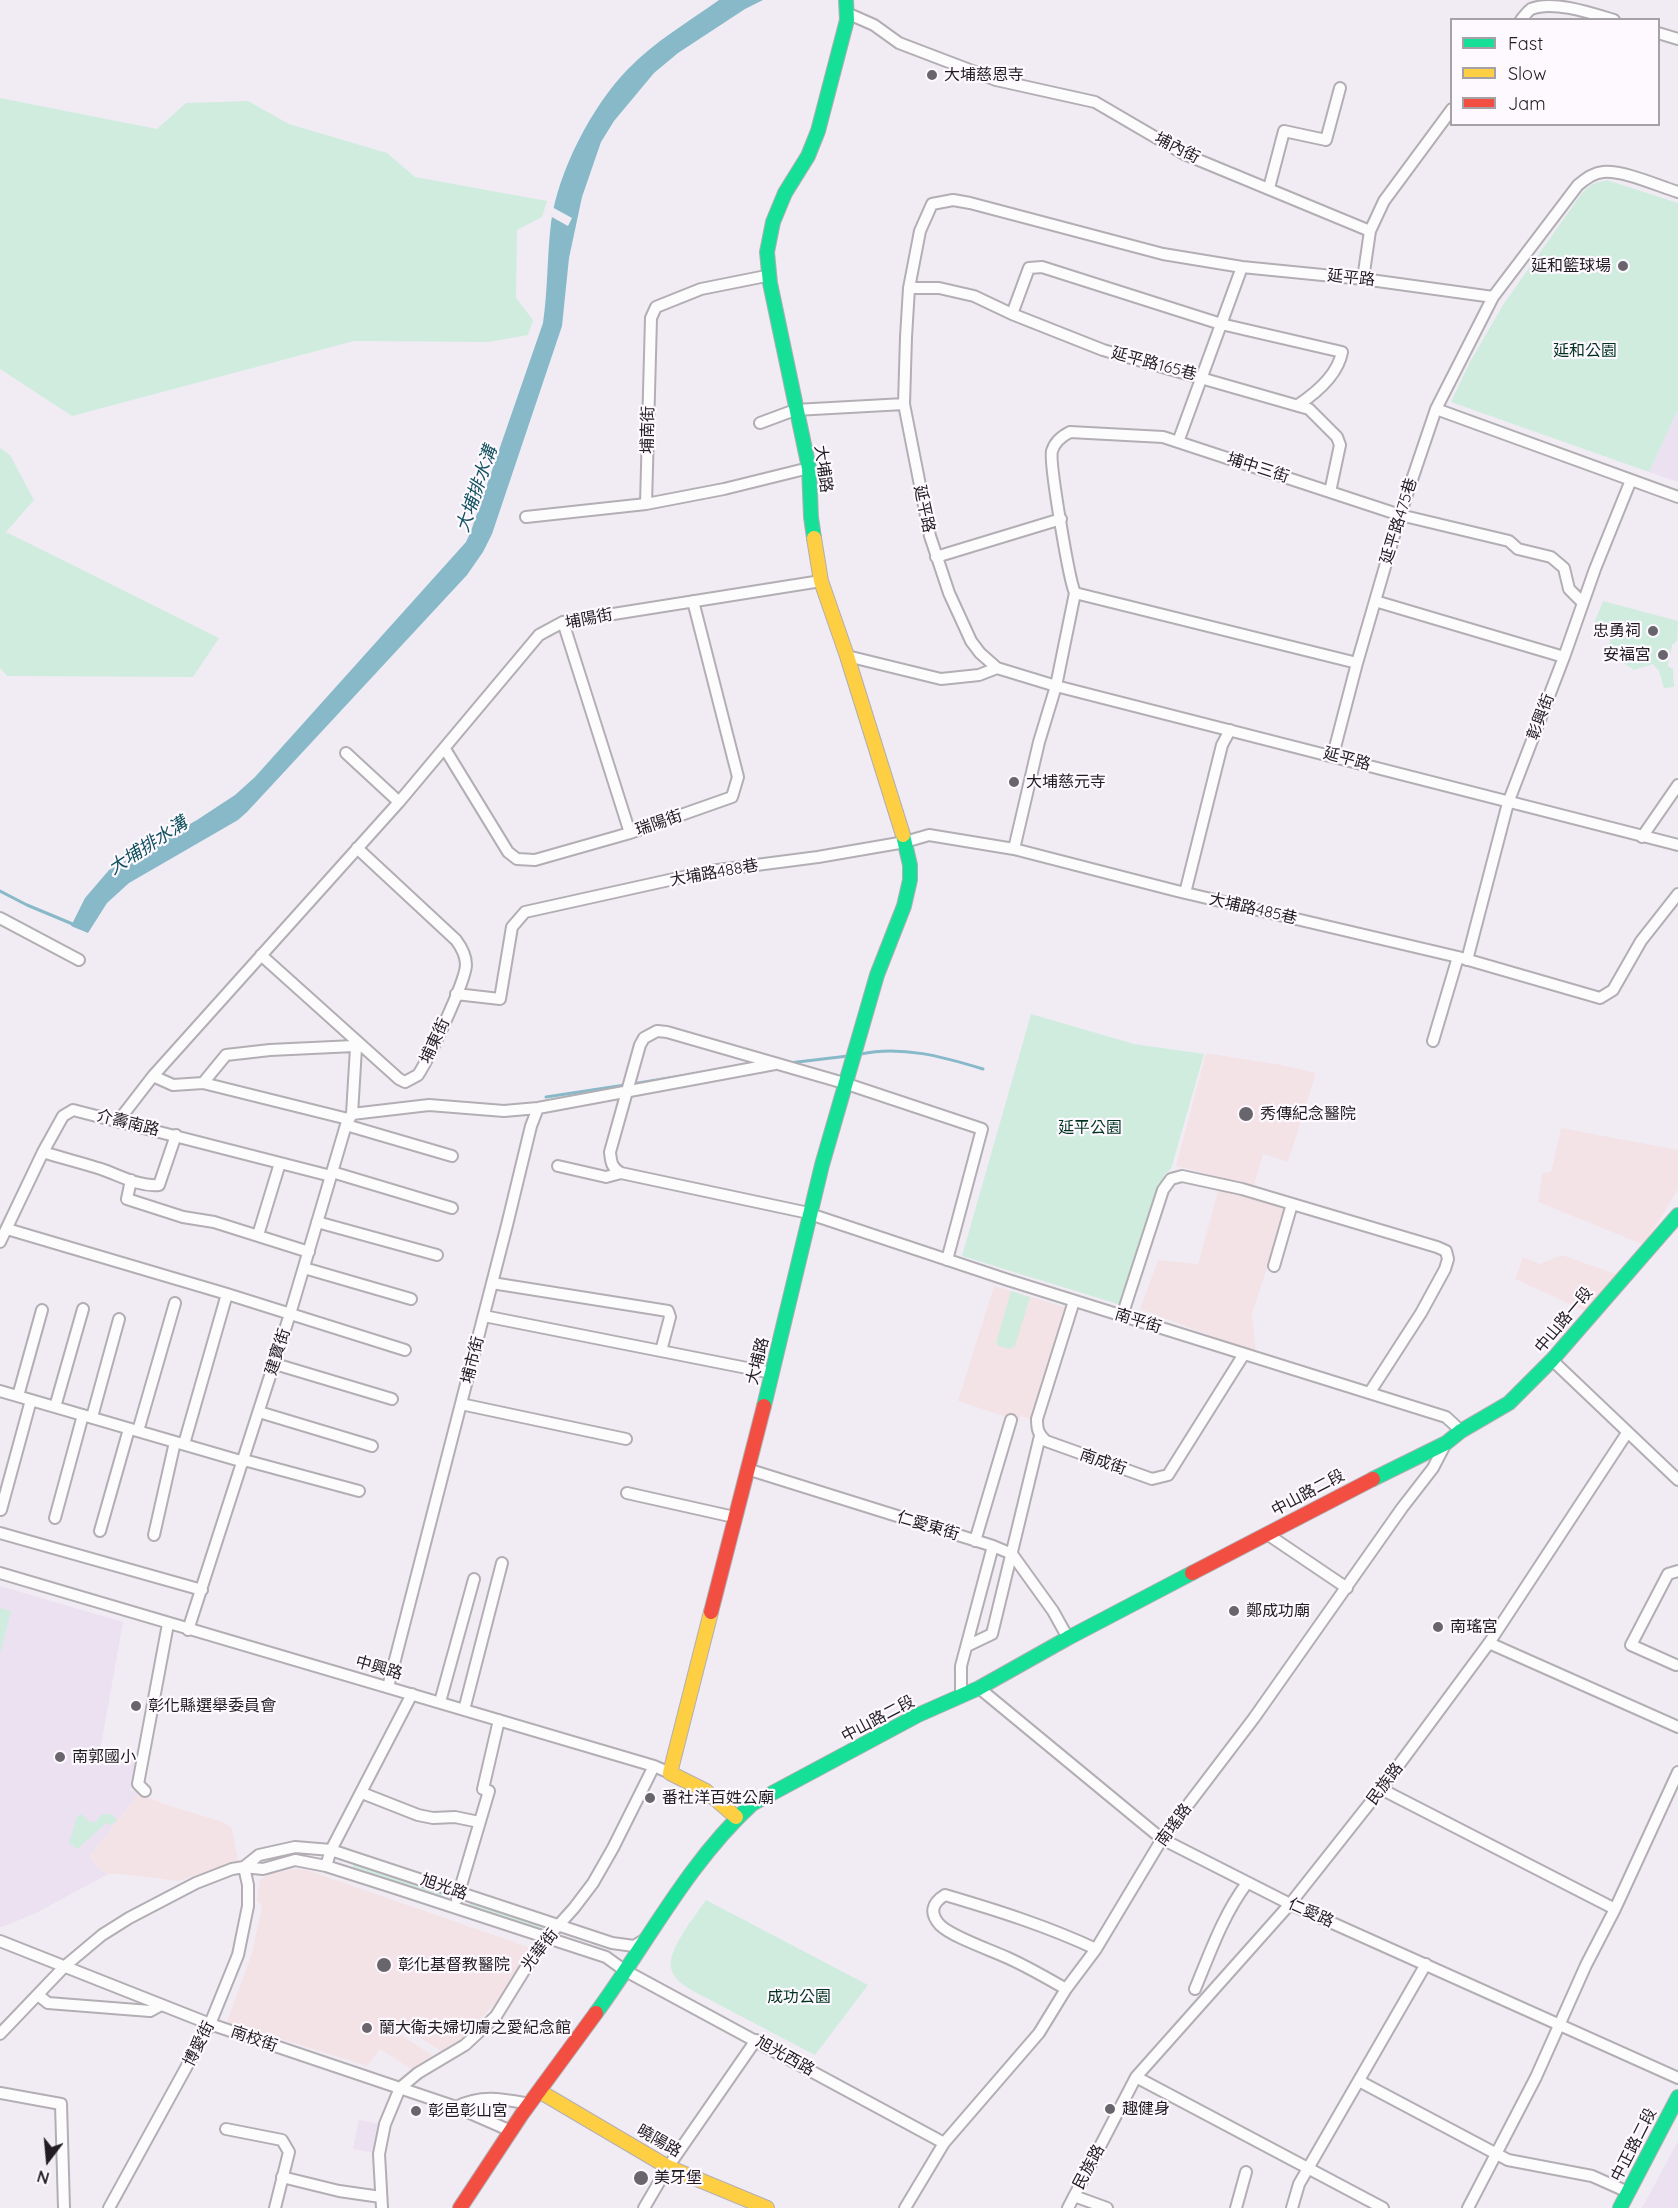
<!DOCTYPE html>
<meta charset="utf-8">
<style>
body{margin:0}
#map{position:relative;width:1678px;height:2208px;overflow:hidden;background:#f1ecf4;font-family:Quicksand,sans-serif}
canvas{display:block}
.legend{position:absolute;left:1450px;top:18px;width:210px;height:108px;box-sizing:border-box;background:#fdf9ff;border:2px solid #a5a1a7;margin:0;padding:8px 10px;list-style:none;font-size:18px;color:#201c22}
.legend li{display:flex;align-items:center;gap:12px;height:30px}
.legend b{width:30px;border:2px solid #a5a1a7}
.north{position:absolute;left:18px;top:2130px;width:60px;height:60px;-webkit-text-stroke:4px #fdf9ff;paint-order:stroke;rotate:196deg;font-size:16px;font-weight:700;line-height:24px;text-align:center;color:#201c22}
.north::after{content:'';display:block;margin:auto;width:21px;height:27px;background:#201c22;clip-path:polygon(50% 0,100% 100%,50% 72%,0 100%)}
</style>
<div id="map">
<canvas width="1678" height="2208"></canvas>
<ul class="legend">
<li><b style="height:8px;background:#16e098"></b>Fast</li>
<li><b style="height:8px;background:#ffcf43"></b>Slow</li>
<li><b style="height:8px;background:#f24e42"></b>Jam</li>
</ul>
<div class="north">N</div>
</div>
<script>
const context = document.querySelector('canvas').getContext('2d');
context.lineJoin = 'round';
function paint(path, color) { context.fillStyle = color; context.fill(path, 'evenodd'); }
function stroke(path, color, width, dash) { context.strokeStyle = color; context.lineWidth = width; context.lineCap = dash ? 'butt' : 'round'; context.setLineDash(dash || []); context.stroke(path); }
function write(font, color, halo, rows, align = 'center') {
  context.font = font + ' Quicksand,"Noto Sans TC",sans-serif'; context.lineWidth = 4.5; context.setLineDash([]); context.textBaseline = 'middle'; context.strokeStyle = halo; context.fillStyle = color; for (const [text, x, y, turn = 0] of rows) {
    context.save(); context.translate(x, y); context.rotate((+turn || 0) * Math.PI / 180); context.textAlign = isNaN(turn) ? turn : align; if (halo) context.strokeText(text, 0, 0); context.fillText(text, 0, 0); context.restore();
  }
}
const built = new Path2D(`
 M1678,410V482L1649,472Z
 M0,1586L123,1622L100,1751L139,1762L130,1790L139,1793L90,1856L97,1867L108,1874L36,1913L2,1927H0Z
 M359,2120L381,2124L375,2153L353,2149Z
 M1678,2141V2208H1642Z`);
const medical = new Path2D(`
 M1206,1053L1281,1065L1316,1073L1288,1162L1263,1154L1254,1186L1176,1166Z
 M1561,1128L1678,1150V1189L1644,1245L1538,1202L1542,1173L1551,1172Z
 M1219,1188L1287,1206L1252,1314L1256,1353L1140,1309L1158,1260L1198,1264Z
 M1562,1255L1619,1275L1587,1312L1515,1279L1523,1257L1540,1264Z
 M994,1286L1068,1308L1033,1420L1021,1416L1019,1421L958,1401Z
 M139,1793L164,1804L223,1822L232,1828L238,1861L179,1881L120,1874H108L97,1867L90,1856Z
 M294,1869L307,1870L531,1948L497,2002L461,2039L441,2051L398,2023L394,2030L433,2056L411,2069L380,2049L367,2066L227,2022L252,1953L262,1907L257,1900L260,1880L269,1874Z`);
const green = new Path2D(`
 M0,98L157,129L186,103L248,101L289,124L387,153L415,177L547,201L542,217L517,230L516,298L533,320L528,335L488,342L354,341L72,416L0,369Z
 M1607,180L1678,203V410L1649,472L1451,402L1470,362L1503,305L1582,193L1592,184Z
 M0,448L10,455L34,500L6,532L219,638L193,677L7,676L0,668Z
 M1603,601L1678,621L1677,641L1672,645L1668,666L1673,669L1674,687L1664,688L1659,671L1653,664L1634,670L1622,662L1602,655L1609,645L1612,635L1593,626Z
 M1031,1014L1134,1044L1204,1054L1171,1169L1165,1174L1121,1305L962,1256Z
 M1011,1291L1030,1297L1015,1346L1009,1349L999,1346L996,1343Z
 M0,1608L11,1611L0,1654Z
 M81,1814L90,1822H95C102,1816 100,1812 112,1815L117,1821L109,1825L106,1823L77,1849L69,1843L77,1816Z
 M353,1862L443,1892V1895L440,1897L353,1867Z
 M706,1900L868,1985L815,2055L693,1991C685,1986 676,1981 672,1971C664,1953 696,1915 706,1900Z
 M472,1902L543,1926L544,1930L541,1932L470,1908L468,1905Z`);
const water = new Path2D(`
 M719,0H763L745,9L678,53L654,73L614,121L601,142L582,197L569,258L562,326L492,534L483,552L467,575L247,812L238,820L129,883L107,903L88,933L71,926L85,898L109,870L197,820L235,795L255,777L466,542L471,531L543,323C548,289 547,256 551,223C558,171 592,106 628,69C654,42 688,22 719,0Z`);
const pier = new Path2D(`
 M552,207L572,218L568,226L550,216Z`);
const stream = new Path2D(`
 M0,891L27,905L75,925
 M861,1054C901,1045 944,1057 983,1069
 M789,1063L848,1056
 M632,1084L694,1074
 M546,1097L625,1085`);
const street = new Path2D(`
 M849,14L874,25L899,43L996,80L1095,102L1184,154L1370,231
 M1521,20C1524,16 1527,12 1531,9C1553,0 1591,13 1614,20
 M1658,33L1678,39
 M1269,188L1284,131L1326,140L1340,88
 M1363,279L1370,231L1384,201L1452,109
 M909,288H939L974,296L1012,314L1103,350L1309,409L1337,437L1340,445L1330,492
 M1493,297L1363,279L1242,267L1163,254L970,203L953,200L932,204L920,231L909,288L906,337L904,404L930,536L949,593L971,641L980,653L997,668L1056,686L1678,845
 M1012,314L1029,268L1042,267L1221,324L1342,352C1338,374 1316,393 1298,405
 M1436,409L1678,497
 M760,423L795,410L904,404
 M1178,442L1242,267
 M646,504L651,318L656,307L701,289L766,276
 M526,517L646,504L724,489L809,468
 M936,557L1061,519
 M1075,593C1069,580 1049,462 1052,451C1055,441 1062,436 1070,432L1163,437L1400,515L1509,541L1518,549L1551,557L1564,568L1569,589L1583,603
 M1075,593L1357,663
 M1375,601L1564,657
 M563,622L630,833
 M847,656L941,679L979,675L997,668
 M445,749L508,852L517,859L535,860L630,833L732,797L738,777L693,601
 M346,753L399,802
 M1333,755L1357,663L1400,515L1436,409L1493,297L1578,185C1586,179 1593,173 1603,172C1624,170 1658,186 1678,192
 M1642,837L1678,785
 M1014,849L1039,742L1056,686L1075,593
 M1185,893L1222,745L1230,730
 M0,918L79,960
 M261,955L399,1079L405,1082L418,1075C429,1058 465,983 466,965C466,955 462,948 456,940L357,848
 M1467,960L1508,803L1564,657L1595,569L1631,480
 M456,994L500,999L512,927L525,912L710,871L818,857L905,842L929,835L1014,849L1177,891L1458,957L1600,998L1613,990L1641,941L1678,894
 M1433,1041L1458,957
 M153,1076L173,1085L203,1083L348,1119
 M352,1114L429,1105L504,1111L538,1108L775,1064
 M119,1120L153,1076L399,802L539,635L563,622L821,581
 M346,1125L452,1156
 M43,1152C62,1158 82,1163 101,1169C119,1175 139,1187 159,1185L176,1135
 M558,1166L606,1177L621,1173
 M332,1172L452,1208
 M131,1180L127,1199L183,1217L214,1222L309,1252
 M317,1222L437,1255
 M7,1229L227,1294L405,1350
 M258,1235L280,1163
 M0,1242L43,1152L63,1116L73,1110L331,1176
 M947,1260L982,1129L844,1083L667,1032L657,1031L644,1038L640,1045L610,1152C611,1163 612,1168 621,1173L804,1212L1008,1280L1446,1417L1461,1431
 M1274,1266L1292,1204
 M304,1268L411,1299
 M492,1283L668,1311L670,1317L661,1351
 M1074,1301L1037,1419C1037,1429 1038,1434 1046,1441L1152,1479L1168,1475L1244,1354
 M484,1316L772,1373
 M1122,1316L1163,1190L1171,1179L1182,1176L1242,1189L1437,1247L1446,1251L1448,1259L1445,1269L1421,1313L1370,1392
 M1552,1360L1678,1480
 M275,1364L392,1399
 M0,1391L244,1462
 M18,1396L42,1310
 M461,1404L626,1439
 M55,1407L83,1309
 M259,1412L372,1446
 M92,1417L119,1319
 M138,1431L175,1303
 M184,1444L227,1294
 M244,1460L359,1491
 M747,1469L993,1546L1012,1554L1053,1611L1068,1638
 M627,1493L734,1517
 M1,1510L31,1400
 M55,1518L83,1415
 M100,1531L129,1429
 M0,1533L202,1590
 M1267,1534L1347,1588
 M154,1535L175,1442
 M975,1541L1011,1420
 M0,1573L654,1766L670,1773
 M188,1630L290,1314L346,1125L352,1114L356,1048L354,1046L270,1050L226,1055L203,1083
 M1489,1643L1678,1727
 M967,1646L992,1634L1040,1436
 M1676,1665L1631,1645L1668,1574L1678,1571
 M388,1687L507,1225L531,1126L538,1108
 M979,1688L1162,1839L1290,1904L1678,2078
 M961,1696V1666L993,1546
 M440,1702L474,1579
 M464,1710L502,1563
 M1381,1789L1615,1909
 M145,1791L138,1784L168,1624
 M362,1793L418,1815L433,1818L455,1817L479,1822
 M326,1866L331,1850L412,1694
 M244,1867L259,1855L295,1847L331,1850L612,1943L634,1946L644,1940
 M457,1899L489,1791L483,1789L499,1720
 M0,1941L210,2024L456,2107L511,2131
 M1066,1989C1047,1978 1028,1967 1008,1958C991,1950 952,1937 940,1925C929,1913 932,1903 945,1895C996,1910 1047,1926 1096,1949
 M1195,1989C1210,1953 1223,1915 1247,1883
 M38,1995L48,2003L150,2011L161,2005
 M0,2034L65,1966L102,1935L129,1918L196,1883L232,1869L244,1867L263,1869L295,1860L326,1866L392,1887L606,1957L624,1970L944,2143
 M1136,2077L1383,2208
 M1359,2081L1508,2160L1592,2176L1628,2192
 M0,2093L61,2104L64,2208
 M456,2107C482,2094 503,2099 530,2104
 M226,2129L282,2140L289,2152L275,2208
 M282,2177L339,2191L381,2197
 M1074,2196L1107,2208
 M109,2208L210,2024L238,1955L248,1906V1885L244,1867
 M382,2208L379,2154L385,2124L400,2088L418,2073L465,2045L496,2016L538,1948L574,1908L593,1883L613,1848L654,1766
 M644,2208L668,2167L756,2040
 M905,2208L944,2143L1039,2033L1066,1989L1096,1949L1162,1839L1254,1718L1402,1508L1433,1468L1446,1443
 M1068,2208L1136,2077L1290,1904L1381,1789L1489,1643L1627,1433
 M1236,2208L1246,2172
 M1292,2208L1299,2184L1426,1964
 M1468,2208L1536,2077L1586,1965L1615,1909L1678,1772`);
const fast = new Path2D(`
 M814,538L811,517L809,468L770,283L767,252L773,222L785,193L808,156L818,131L847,20L846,0
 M764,1406L822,1165L877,975L904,906L910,880V865L903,835
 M1373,1479L1446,1443L1461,1431L1509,1403L1552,1360L1678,1215
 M596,2013C648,1942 687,1864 752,1804L918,1715L979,1688L1068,1638L1192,1573
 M1620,2208L1678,2097`);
const slow = new Path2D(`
 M814,538L821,581L847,656L903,835
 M711,1612L670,1773L706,1791L736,1817
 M539,2091L668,2167L767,2208`);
const jam = new Path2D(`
 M1192,1573L1373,1479
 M711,1612L764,1406
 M460,2208L522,2114L596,2013`);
const markers = [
 [932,75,6,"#69656c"],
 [1623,266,6,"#69656c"],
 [1653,631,6,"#69656c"],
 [1663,655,6,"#69656c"],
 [1014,782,6,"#69656c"],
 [1246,1114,8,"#69656c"],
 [1234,1611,6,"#69656c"],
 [1438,1627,6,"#69656c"],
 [136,1706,6,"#69656c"],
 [60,1757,6,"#69656c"],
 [650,1798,6,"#69656c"],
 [384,1965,8,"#69656c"],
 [367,2028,6,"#69656c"],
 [1110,2109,6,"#69656c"],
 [416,2111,6,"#69656c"],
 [641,2178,8,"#69656c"]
];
const poiNames = [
 ["大埔慈恩寺",944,75],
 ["延和籃球場",1611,266,"right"],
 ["忠勇祠",1641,631,"right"],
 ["安福宮",1651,655,"right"],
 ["大埔慈元寺",1026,782],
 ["秀傳紀念醫院",1260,1114],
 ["鄭成功廟",1246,1611],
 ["南瑤宮",1450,1627],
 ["彰化縣選舉委員會",148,1706],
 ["南郭國小",72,1757],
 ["番社洋百姓公廟",662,1798],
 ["彰化基督教醫院",398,1965],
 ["蘭大衛夫婦切膚之愛紀念館",379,2028],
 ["趣健身",1122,2109],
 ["彰邑彰山宮",428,2111],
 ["美牙堡",654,2178]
];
const streetNames = [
 ["埔內街",1177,148,27],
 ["延平路",1351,278,6],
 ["延平路165巷",1154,364,15],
 ["埔南街",648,430,-89],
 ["埔中三街",1258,468,18],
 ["大埔路",823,469,82],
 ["延平路",924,509,78],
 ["延平路475巷",1399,521,-73],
 ["埔陽街",589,619,-11],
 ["彰興街",1541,717,-69],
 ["延平路",1347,759,15],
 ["瑞陽街",659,823,-19],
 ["大埔路488巷",714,873,-10],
 ["大埔路485巷",1253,909,13],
 ["埔東街",435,1041,-65],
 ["介壽南路",128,1123,14],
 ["中山路一段",1564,1320,-50],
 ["南平街",1138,1321,17],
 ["建寶街",278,1352,-72],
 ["埔市街",473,1360,-76],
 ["大埔路",758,1361,-76],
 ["南成街",1103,1462,19],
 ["中山路二段",1308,1493,-28],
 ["仁愛東街",928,1526,17],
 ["中興路",379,1668,16],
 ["中山路二段",878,1719,-28],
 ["民族路",1385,1784,-53],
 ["南瑤路",1174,1825,-54],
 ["旭光路",444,1887,19],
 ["仁愛路",1311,1913,24],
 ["光華街",540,1950,-52],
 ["南校街",254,2039,19],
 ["博愛街",199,2044,-63],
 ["旭光西路",785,2056,29],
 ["曉陽路",659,2141,30],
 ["中正路二段",1634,2145,-63],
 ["民族路",1089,2167,-62]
];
const parkNames = [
 ["延和公園",1585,351],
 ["延平公園",1090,1128],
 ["成功公園",799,1997]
];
const waterNames = [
 ["大埔排水溝",477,489,-71],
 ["大埔排水溝",148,846,-33]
];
paint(built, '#ebe1f1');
paint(medical, '#f4e3e6');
paint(green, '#cfecdf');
paint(water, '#88b9c9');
paint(pier, '#f1ecf4');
stroke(stream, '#88b9c9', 3);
stroke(street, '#b2aeb4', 14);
stroke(fast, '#b2aeb4', 16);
stroke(slow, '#b2aeb4', 16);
stroke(jam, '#b2aeb4', 16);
stroke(street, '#fdfcfd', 10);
stroke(fast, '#16e098', 14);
stroke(slow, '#ffcf43', 14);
stroke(jam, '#f24e42', 14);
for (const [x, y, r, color] of markers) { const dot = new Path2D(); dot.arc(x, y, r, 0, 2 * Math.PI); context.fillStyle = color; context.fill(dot); stroke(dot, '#fdf9ff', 2); }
write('16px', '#201c22', '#fdf9ff', poiNames, 'left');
write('16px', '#201c22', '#fdf9ff', streetNames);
write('16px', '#00331f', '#fdf9ff', parkNames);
write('italic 18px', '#135260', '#fdf9ff', waterNames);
</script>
